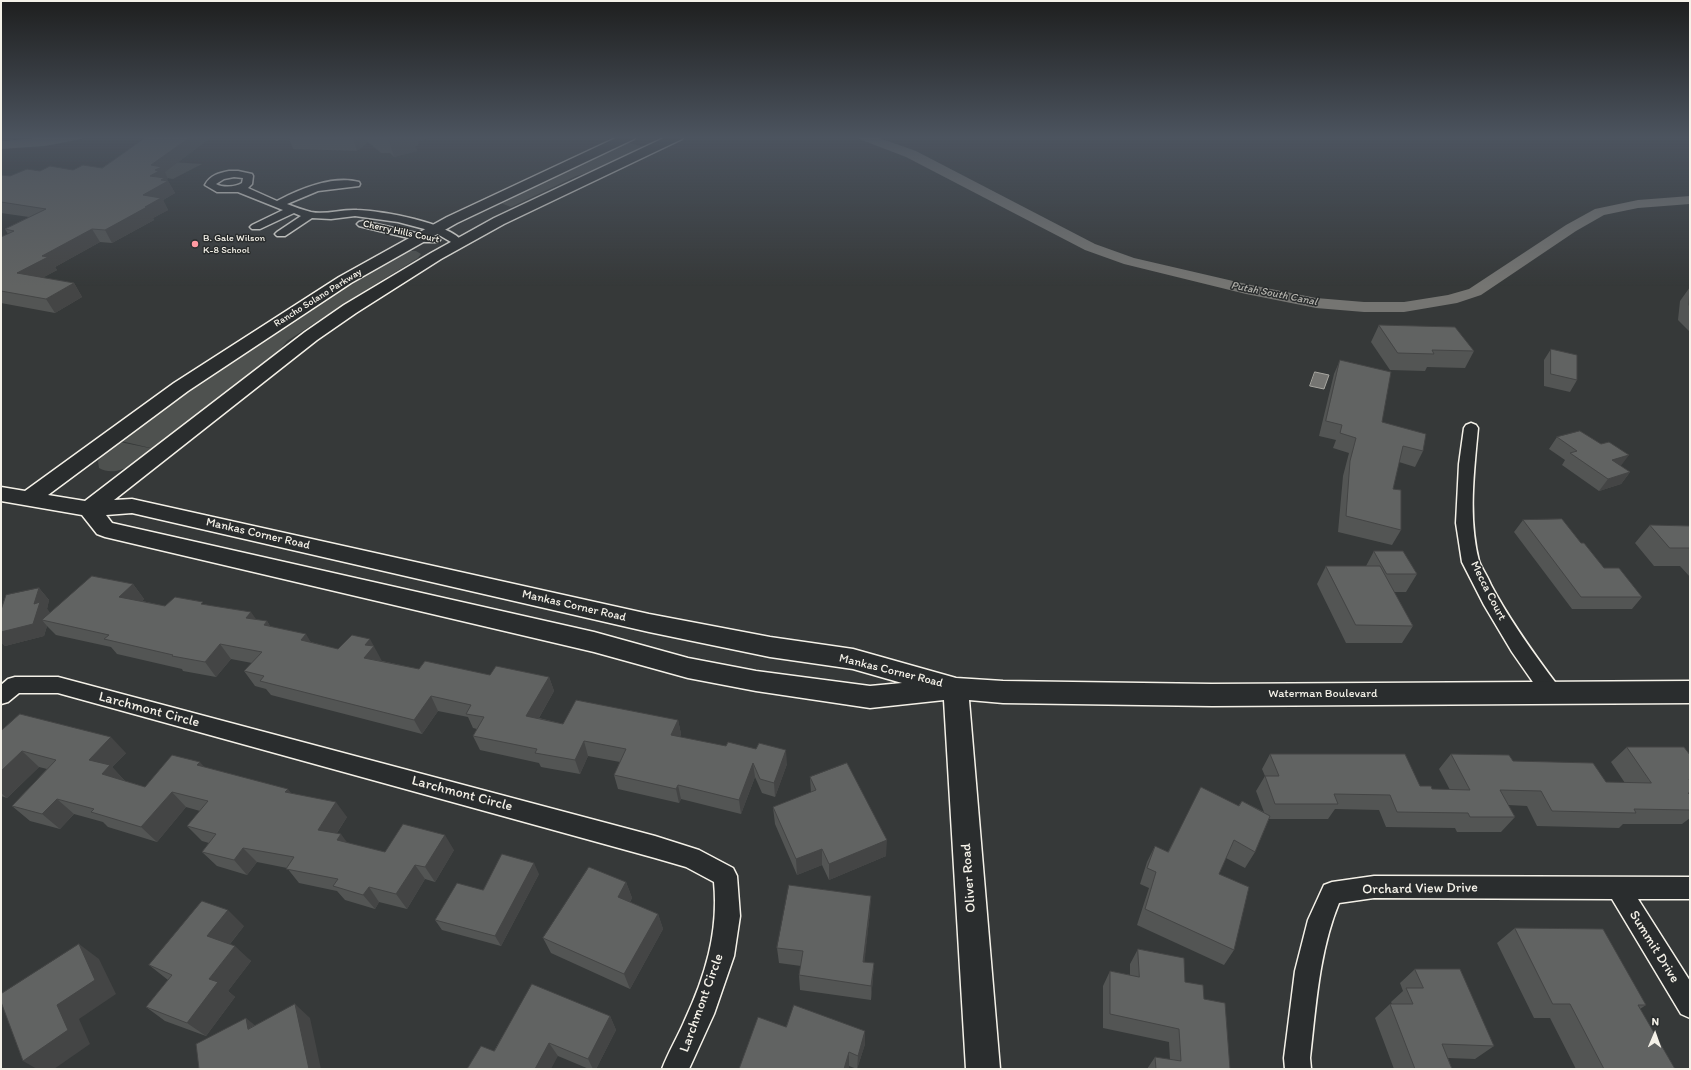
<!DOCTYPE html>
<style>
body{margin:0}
#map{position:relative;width:1691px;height:1070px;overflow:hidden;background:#363939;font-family:Itim,sans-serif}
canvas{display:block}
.frame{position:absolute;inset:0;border:2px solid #f4f1e8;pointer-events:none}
.north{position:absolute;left:1635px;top:1014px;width:40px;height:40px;-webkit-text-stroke:3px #2a2d2e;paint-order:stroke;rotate:2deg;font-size:11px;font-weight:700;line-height:16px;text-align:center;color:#f4f1e8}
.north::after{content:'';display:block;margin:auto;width:14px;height:18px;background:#f4f1e8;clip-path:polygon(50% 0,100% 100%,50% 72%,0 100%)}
</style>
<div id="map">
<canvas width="1691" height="1070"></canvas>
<div class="frame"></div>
<div class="north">N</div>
</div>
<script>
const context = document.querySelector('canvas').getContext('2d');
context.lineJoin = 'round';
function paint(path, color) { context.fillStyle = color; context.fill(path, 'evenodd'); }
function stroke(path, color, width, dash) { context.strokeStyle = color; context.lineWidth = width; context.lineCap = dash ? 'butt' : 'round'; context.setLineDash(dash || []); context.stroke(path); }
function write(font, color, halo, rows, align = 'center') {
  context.font = font + ' Itim,sans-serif'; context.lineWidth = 3; context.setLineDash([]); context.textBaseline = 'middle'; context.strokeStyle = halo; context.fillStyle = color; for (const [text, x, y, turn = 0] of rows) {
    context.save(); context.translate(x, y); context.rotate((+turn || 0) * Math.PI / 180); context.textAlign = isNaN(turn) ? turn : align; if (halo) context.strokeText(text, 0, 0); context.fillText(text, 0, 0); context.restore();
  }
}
const green = new Path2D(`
 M625,142L645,147L599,169L576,176L511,207L498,202Z
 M172,162L202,164L173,179L148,175Z
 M404,251H416L421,254L418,258L358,295L287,341L273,358L155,449L121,441L219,369L333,293Z
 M120,442L154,449C140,460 118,479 99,468L98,461L104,454Z`);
const water = new Path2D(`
 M1315,372L1329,375L1324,389L1310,386Z`);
const canal = new Path2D(`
 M58,136H84L82,139L45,146L1,149V141Z
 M857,136H874L916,151L1095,244L1134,258L1246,284L1316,298L1364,302H1404L1448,295L1469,289L1566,225L1595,209L1638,200L1690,196V204L1638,208L1604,215L1576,231L1481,295L1457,303L1404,312H1364L1316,308L1246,294L1124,264L1085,250L906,157L859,139Z`);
const street = new Path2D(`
 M229,171H238L252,174L253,176L252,184L248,188L277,201C299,189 333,175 359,182L360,184L359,186L318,191L287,204C295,207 303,210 311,212C326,215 341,209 357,210C382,211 449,222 464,243L462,245L458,246L432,231L398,222L355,216L331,219L312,218L285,236H277L275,234L277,232L301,216L294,213L260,229H252L250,227L252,225L283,210L238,192H217L205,185C210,175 219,173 229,171ZM234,177L243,178L242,183C236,187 223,188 216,184L224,179Z
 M363,221L438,238L440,240L438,242H425L359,226L357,224L359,222Z
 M1471,423L1476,425L1478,428C1474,472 1468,517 1479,561C1482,569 1488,577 1491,585C1510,621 1534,654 1558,686L1561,692L1558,698L1551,700L1544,698L1512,652L1484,605L1462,562L1456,523L1459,464L1464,428L1466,425Z
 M15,677H58L655,836L699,850L733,868L737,876L740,916L734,956L714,1014L689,1069H662C668,1053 677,1038 684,1022C705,977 719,932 714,882L686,867L655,858L58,693H19L8,702L1,704V685L8,679Z
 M1374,876L1690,877V899H1638L1690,981V1018L1681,1014L1612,899L1374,898L1339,903C1319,952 1316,1006 1310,1058L1311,1069H1285L1284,1058L1295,971L1308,920L1324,885L1332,882Z`);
const secondary = new Path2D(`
 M620,136H636L634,139L457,223L351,283L188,391L48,495L85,501L305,332L344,305L431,253L494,218L668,136H684L682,139L504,224L441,259L356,313L317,340L114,500L132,499L649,614L770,637L853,649L956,678L1003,681L1212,684L1690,681V703L1212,706L1003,703L969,700L1000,1069H966L944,700L870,708L756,691L688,678L594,652L105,537L97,534L82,515L1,501V487L25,491L174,383L339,277L447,217ZM132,513L649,632L770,657L853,669L902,683L870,686L756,671L688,658L594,632L112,523L106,515Z`);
const wall = new Path2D(`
 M148,136H213L165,172L168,179L166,180L168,181L175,193L163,200L168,210L153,218L154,220L112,243L100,242L55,267L57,270L42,278L74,283L82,297L55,313L1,303V237L8,234L5,229L29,217L1,213V175L10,176L40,171L73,170L102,168Z
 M288,136H438L418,141L419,144H418V146H415L417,151L394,157L390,153H381L368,142L357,151L293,149Z
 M1690,287V332L1678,320L1680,301Z
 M1379,325L1474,351L1465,368L1427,367L1425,371L1390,370L1371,342Z
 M1551,349L1577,380L1570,392L1544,386V360Z
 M1340,360L1382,422L1423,451L1415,467L1399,462L1393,489L1401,530L1392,545L1338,532L1343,476L1349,453L1333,448L1336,440L1319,436L1334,374Z
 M1557,437L1621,466L1630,472L1621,484L1599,491L1562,465L1565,460L1549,449Z
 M1523,520L1581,543L1604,568L1642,597L1632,609H1572L1514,532Z
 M1650,525L1690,526V577L1680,566H1654L1635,543Z
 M1374,551L1417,574L1406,592H1394L1413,626L1402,643H1346L1317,584L1326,566H1366Z
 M133,584L144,599L142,601L165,606L204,604L256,620L267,621L270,626L311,642L382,661L419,669L490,675L549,677L554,691L539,718L563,724L678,720L681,734L680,737L787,764L775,797L762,793L755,777L741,814L681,799L679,803L618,789L614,775L620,762L588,756L580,774L541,767L539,763L480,750L473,736L477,729L473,728L468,717L438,711L422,734L271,695L266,689L255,686L244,671L252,663L231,659L216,677L183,671L182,669L117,654L111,647L56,635L47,626L44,636L5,646L1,642V610L39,588L49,600L47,609L50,613Z
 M1,731L126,753L112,767L125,781L145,787L204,767L291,793L347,817L337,833L347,843L385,852L454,850L435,882L425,879L407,909L379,902L375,909L345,900L337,891L299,883L287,868L257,862L247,875L217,866L202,852L209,843L202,841L187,826L200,811L186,807L157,842L108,827L103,822L74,814L60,829L30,821L12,806L47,769L39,767L7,798L1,796Z
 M1627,747L1690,755V818L1682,824H1623L1619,828L1537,826L1527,806L1508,805L1515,817L1501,832H1457L1455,828L1386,827L1379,810L1335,809L1328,819H1269L1255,852L1245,868L1226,858L1219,874L1234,950L1224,965L1137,925L1149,888L1140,884L1147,862L1155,846L1168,852L1238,806L1242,801L1264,812L1256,791L1265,776L1262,769L1270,754L1420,786L1432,789L1450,790L1439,769L1451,754L1513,761L1606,782L1625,783L1611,762Z
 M810,777L886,856L829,880L822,865L797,875L775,824L773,807L811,793Z
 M539,874L501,946L442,930L435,920L483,890Z
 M626,882L632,898L630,902L658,914L663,929L630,989L551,953L543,938Z
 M870,911L864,962L874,963L871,1000L800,990L799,975L801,966L779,963L777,948Z
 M244,926L230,944L251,961L228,991L235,997L206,1036L165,1021L146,1007L168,980L149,965Z
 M1515,928L1646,1005L1640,1009L1675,1069H1576L1550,1018H1534L1497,943Z
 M1138,949L1185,982L1204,999L1230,1069H1147L1155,1057L1170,1060L1169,1042L1103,1028V986L1110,971L1130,975V964Z
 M1415,969L1494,1046L1475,1059L1448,1058L1452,1069H1394L1375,1018L1390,1004H1392L1391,1002L1403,991L1400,983Z
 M610,1016L616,1030L596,1069H589L558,1056L494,1051Z
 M786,1027L865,1044L857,1069L849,1066L848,1069H739Z`);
const shadedWall = new Path2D(`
 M192,136H213L165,172L168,179L166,180L168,181L175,193L163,200L168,210L153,218L154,220L112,243L105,230L145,207L143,195L150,176L151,165Z
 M352,136H366L368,142L357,151Z
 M395,136H438L418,141L419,144H418V146H415L417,151L394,157L388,138Z
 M92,229L100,242L55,267L57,270L26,287L17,273L42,256Z
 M74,283L82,297L55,313L46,299Z
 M1629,455L1620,467L1612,460Z
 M1630,472L1621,484L1599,491L1608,479Z
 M133,584L144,599L131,611L119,597Z
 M39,588L49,600L47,609L51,614L42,620L47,626L44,636L5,646L1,642V632L34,604Z
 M251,612L261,626L246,618Z
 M267,621L276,636L264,625Z
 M306,634L315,649L301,640Z
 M370,639L382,661L364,658L365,645Z
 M220,644L231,659L216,677L205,662Z
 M549,677L554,691L532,730L526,716Z
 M431,696L438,711L422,734L414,720Z
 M678,720L681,734L674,749L671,735Z
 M111,737L126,753L112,767L125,781L102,774L89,760Z
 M584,741L588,756L580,774L575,760Z
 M786,750L787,764L775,797L774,783Z
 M22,751L39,767L7,798L1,793V771Z
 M200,762L213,777L197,765Z
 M753,763L755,777L741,814L739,800Z
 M678,785L681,799L679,803L676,789Z
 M288,789L300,804L285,792Z
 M172,792L186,807L157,842L141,827Z
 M57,799L74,814L60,829L42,814Z
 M336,802L347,817L329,845L318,830Z
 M341,834L352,849L337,840Z
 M445,835L454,850L435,882L425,867Z
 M887,840L886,856L829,880V864Z
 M243,848L257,862L247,875L234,860Z
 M822,849V865L797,875L796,859Z
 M534,863L539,874L501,946L495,936Z
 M415,865L425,879L407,909L396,894Z
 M626,882L632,898L623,912L618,897Z
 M369,887L379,902L375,909L363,895Z
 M871,896L870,911L863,977V962Z
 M228,910L244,926L224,951L207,936Z
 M658,914L663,929L630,989L624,974Z
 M79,944L99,959L116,994L79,1019L90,1044L54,1069H37L23,1061L57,1005Z
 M235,946L251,961L228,991L235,997L206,1036L187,1023L209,979Z
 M874,963L873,978L871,1000V986Z
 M295,1004L310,1018L321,1069H308Z
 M610,1016L616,1030L596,1069H593L588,1059Z
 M246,1018L263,1032L248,1029Z
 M865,1031V1044L857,1069L858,1056Z
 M549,1043L558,1056L551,1069H535Z
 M849,1052V1066L848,1069H844Z`);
const building = new Path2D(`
 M148,136H192L151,165L162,167L155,170L159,171L150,176L165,178L161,180L168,181L143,195L161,198L145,207H147L105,230L92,229L42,256L48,257L17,273L74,283L46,299L1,291V237L14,231L5,229L46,209L1,202V175L10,176L27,169L40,171L50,166L73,170L83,165L102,168Z
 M386,136H395L388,138Z
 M1690,289V307L1689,305Z
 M1379,325L1455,327L1474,351L1432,350L1434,354L1398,353Z
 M1551,349L1577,355V380L1551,374Z
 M1340,360L1391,372L1382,422L1426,434L1423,451L1403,446L1393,489L1401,490V530L1346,516L1350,461L1356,438L1340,433L1342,425L1326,421Z
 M1580,431L1601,444L1609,442L1629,455L1612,460L1630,472L1608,479L1570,453L1577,451L1557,437Z
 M1562,519L1581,543H1584L1604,568H1619L1642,597H1581L1523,520Z
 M1650,525L1690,526V548H1670Z
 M1374,551H1403L1417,574H1387Z
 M1326,566H1380L1413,626L1356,625Z
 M92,576L133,584L119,597L165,606L175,597L203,602L201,604L251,612L246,618L267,621L264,625L306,634L301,640L338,649L352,635L370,639L365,645L374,646L364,658L419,669L425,661L490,675L496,666L549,677L526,716L563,724L576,700L678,720L671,735L726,746L728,742L756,749L759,743L786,750L774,783L760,779L753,763L739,800L678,785L676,789L614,775L626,749L584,741L575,760L535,753L537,749L473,736L484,717L466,714L471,705L431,696L414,720L260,681L264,676L244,671L262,652L220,644L205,662L172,656L173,655L104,639L109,635L42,620Z
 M39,588L34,604L40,602L33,624L1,632V610L6,595Z
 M20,714L111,737L89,760L110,765L102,774L145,787L172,755L200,762L197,765L288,789L285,792L336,802L318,830L341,834L337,840L385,852L403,824L445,835L425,867L415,865L396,894L369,887L363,895L333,886L338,879L286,869L294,857L243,848L234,860L202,852L216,834L187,826L208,801L172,792L141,827L91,812L94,809L57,799L42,814L12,806L56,760L22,751L1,771V731Z
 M1627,747H1684L1690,755V779H1689L1690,781V793H1688L1690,795V810L1634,809L1636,813L1552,811L1541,791L1500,790L1515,817H1470L1468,813L1397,812L1390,795L1334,794L1338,804H1275L1265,776H1279L1270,754H1405L1420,786H1431L1432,789L1470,790L1451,754L1509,755L1513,761L1593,763L1606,782L1651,783Z
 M847,763L887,840L829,864L822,849L796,859L773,807L816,790L810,777Z
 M1201,787L1239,806L1242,801L1270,816L1255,852L1234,840L1219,874L1249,887L1234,950L1145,909L1156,872L1147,868L1155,846L1168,852Z
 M502,854L534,863L495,936L435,920L457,883L483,890Z
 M589,867L626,882L618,897L658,914L624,974L543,938Z
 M789,885L871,896L863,962L874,963L871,986L799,975L803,951L777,948Z
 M202,901L228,910L207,936L235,946L209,979L218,982L187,1023L146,1007L172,975L149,965Z
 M1515,928L1603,929L1646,1005H1638L1675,1069H1604L1570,1004H1553Z
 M79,944L95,980L57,1005L68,1030L23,1061L1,1002V994Z
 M1138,949L1184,958L1185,982L1203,985L1204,999L1225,1003L1230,1069H1156L1155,1057L1181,1061L1179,1029L1110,1014V971L1139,977Z
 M1415,969H1460L1494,1046L1442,1044L1452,1069H1415L1390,1004H1413L1406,988H1423Z
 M532,984L610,1016L588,1059L549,1043L535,1069H467L481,1046L494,1051Z
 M295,1004L309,1069H199L196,1044L246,1018L248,1029Z
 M794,1005L865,1031L858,1056L849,1052L844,1069H739L758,1017L786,1027Z`);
const markers = [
 [195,244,4,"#ff9aa2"]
];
const farStreetnames = [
 ["Cherry Hills Court",401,232,12],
 ["Rancho Solano Parkway",318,298,-32]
];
const farPoinames = [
 ["B. Gale Wilson",203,238],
 ["K-8 School",203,250]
];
const farWaternames = [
 ["Putah South Canal",1274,294,11]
];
const streetNames = [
 ["Mankas Corner Road",258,534,13],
 ["Mecca Court",1488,591,63],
 ["Mankas Corner Road",574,606,13],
 ["Mankas Corner Road",891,671,14],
 ["Waterman Boulevard",1323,694]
];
const nearStreetnames = [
 ["Larchmont Circle",149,710,15],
 ["Larchmont Circle",462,794,15],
 ["Oliver Road",969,878,-94],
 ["Orchard View Drive",1420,889,-1],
 ["Summit Drive",1654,947,58],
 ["Larchmont Circle",702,1003,-70]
];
paint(green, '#4e514f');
paint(water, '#757572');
stroke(water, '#a8a7a1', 1);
paint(canal, '#757572');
stroke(street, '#f4f1e8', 3);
stroke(secondary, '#f4f1e8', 3);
paint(street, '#2a2d2e');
paint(secondary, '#2a2d2e');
paint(wall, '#535554');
paint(shadedWall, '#444545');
paint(building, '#616362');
stroke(building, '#444545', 1);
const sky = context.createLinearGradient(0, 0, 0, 286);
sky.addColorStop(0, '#1e1f1f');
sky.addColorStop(0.48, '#4c545f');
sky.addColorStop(1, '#4c545f00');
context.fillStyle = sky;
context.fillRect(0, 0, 1691, 286);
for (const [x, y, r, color] of markers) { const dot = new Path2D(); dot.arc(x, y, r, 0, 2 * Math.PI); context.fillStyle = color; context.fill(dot); stroke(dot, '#2a2d2e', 1.5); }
write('10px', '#f4f1e8', '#2a2d2e', farStreetnames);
write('10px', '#f4f1e8', '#2a2d2e', farPoinames, 'left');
write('italic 11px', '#b4b3ad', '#2a2d2e', farWaternames);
write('12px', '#f4f1e8', '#2a2d2e', streetNames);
write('14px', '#f4f1e8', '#2a2d2e', nearStreetnames);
</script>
